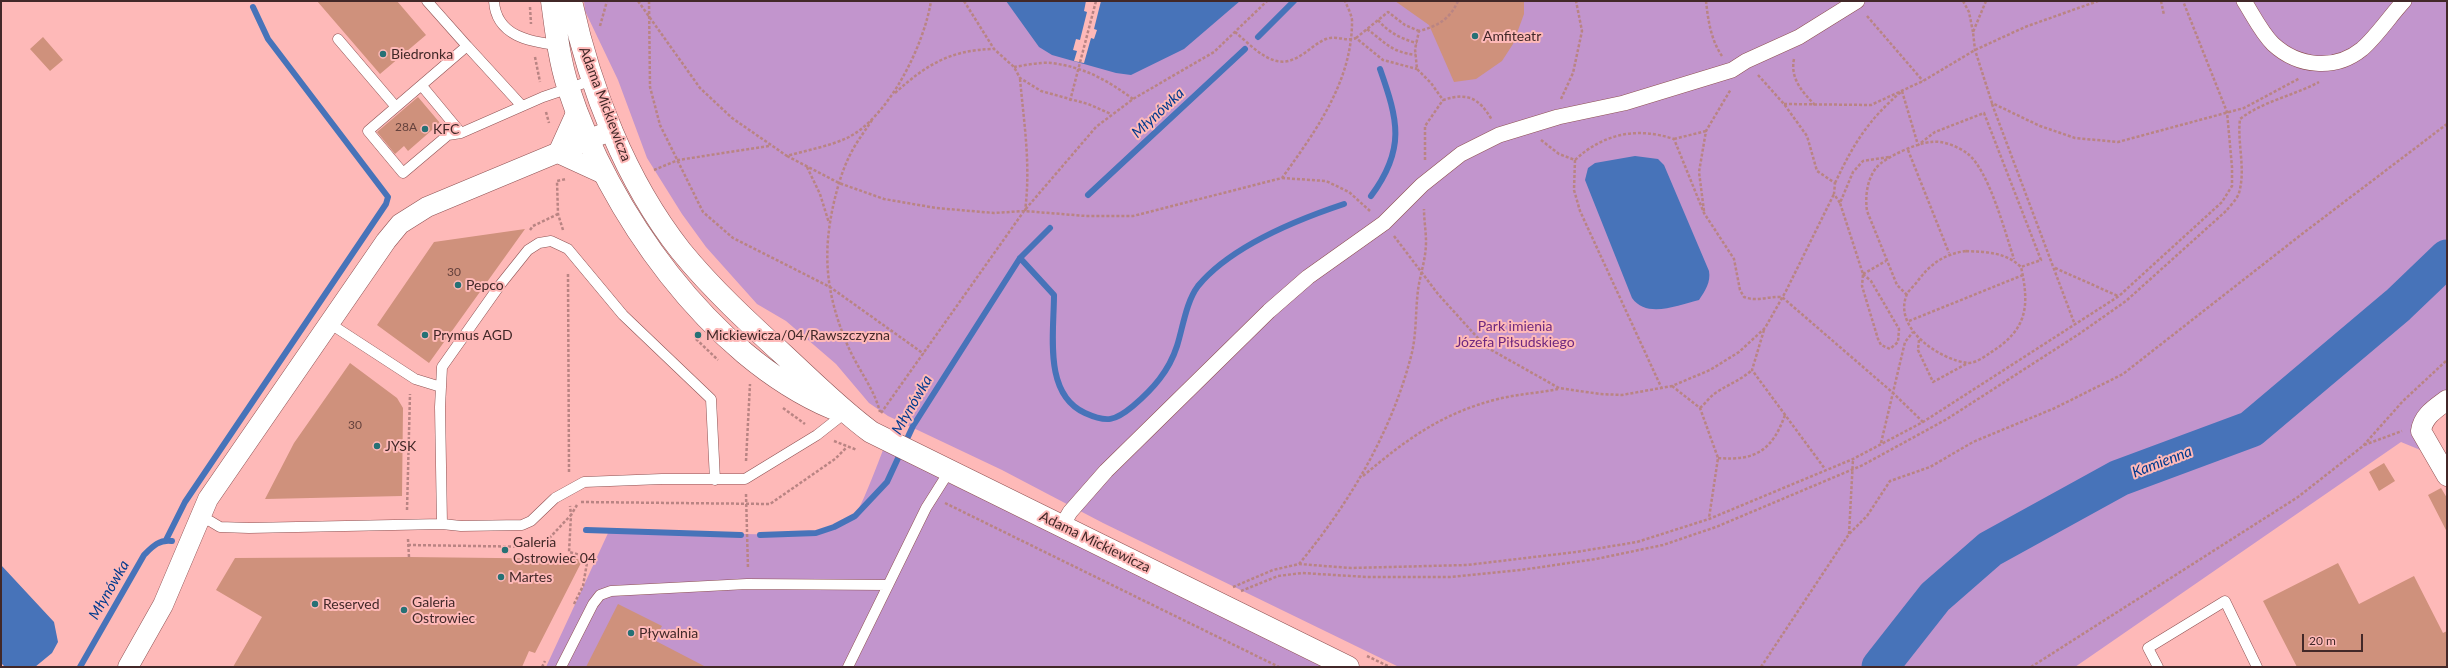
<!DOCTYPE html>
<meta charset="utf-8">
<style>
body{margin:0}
#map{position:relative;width:2448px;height:668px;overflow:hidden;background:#feb9b8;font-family:Lato,sans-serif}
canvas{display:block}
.frame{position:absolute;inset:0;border:2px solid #422828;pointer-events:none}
.scale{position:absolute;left:2302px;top:634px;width:61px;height:18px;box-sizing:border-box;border:2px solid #422828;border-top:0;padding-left:5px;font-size:12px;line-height:14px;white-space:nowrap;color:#422828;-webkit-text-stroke:3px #feb9b8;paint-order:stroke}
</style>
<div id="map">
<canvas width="2448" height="668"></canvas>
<div class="frame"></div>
<div class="scale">20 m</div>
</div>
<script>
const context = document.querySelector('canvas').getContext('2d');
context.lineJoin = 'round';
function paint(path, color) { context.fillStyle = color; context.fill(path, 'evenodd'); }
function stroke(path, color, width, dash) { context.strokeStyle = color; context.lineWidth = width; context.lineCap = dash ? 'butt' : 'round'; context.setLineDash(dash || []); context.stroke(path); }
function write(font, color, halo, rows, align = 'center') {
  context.font = font + ' Lato,sans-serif'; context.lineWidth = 4; context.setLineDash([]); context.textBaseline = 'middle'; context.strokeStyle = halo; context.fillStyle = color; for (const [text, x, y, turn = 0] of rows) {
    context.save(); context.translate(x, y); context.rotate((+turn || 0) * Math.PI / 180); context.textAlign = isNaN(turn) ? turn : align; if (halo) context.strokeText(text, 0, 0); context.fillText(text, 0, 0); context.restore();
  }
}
const green = new Path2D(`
 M584,1H2447V400L2427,415L2430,454L2401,442L2075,667H1399L1103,523L1002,470L888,416L869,403L836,364L786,321L757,304L706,247L682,214L647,158L618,80L585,11Z
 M887,440L1348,667H546L609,531L790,535C809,533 839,531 854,516C861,510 882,452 887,440Z`);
const water = new Path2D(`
 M1006,1H1240L1184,49L1131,75L1116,73L1052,55L1039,47Z
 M1635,156L1658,159L1664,165L1709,271C1711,282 1705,291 1699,300C1678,305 1647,319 1632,298L1585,180L1588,168L1595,163Z
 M1,565L54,622L58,642L52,653L35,667H5L1,663Z`);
const pier = new Path2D(`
 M1086,1H1101L1094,29L1097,30L1094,39L1091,38L1084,63L1074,61L1077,51L1073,50L1076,39L1080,40L1087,12L1084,11Z`);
const stream = new Path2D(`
 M1258,37L1294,1
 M1088,195L1245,49
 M1371,196C1406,149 1398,120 1380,69
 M1020,258L1054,295C1054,333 1043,394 1085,413C1107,423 1115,421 1133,406C1153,389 1169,371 1177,346C1183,327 1186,302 1198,286C1231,246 1296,220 1344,204
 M586,530L741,535
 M760,535L816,533L834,527L855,516L887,482L913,426L1020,258L1050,228
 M166,540L185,502L386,204L388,197L268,39L253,7
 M80,667L144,555C152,547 159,539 172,541`);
const river = new Path2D(`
 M1880,667L1935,597L1990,549L2119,478L2251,429L2398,305L2447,258`);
const building = new Path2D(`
 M317,1H397L426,35L380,74Z
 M1395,1H1524V14L1513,44L1502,61L1476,79L1454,82L1429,25Z
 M43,37L63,60L50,71L30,49Z
 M418,97L440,123L408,151L404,146L395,154L377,132Z
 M525,229L429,363L377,325L434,242Z
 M350,363L397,398L403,408L402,496L265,499L294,443Z
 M2384,463L2395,481L2379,491L2369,472Z
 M2441,488L2447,498V532L2428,495Z
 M409,557L583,559L535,653L529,651L522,667H233L262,617L216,590L235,558Z
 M2338,563L2359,604L2414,576L2443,633L2447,631V667H2297L2263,601Z
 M618,604L662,626L654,640L706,667H586Z`);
const path = new Path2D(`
 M638,1L700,88L732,118L787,156C807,150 831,146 849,137C890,115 924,45 931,1
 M649,1L650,87L660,125L703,212L733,238L830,287L924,354
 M964,1L994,49L1014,67L1020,78L1041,91L1088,104L1111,114
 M1458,1C1450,19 1438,26 1419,31L1415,49L1417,69L1431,83L1443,100C1468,92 1479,98 1492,120
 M1706,1C1708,20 1711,40 1722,56
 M1963,1L1969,12L1973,32
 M1986,1L1973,32L1975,50L1992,103L2040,126L2075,138L2118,142L2244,108L2300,78
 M2161,1L2164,15
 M530,7L531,24
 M1867,16L1923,81
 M1378,20C1388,32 1401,39 1417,43
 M600,26L607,1
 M1367,29C1386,43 1391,52 1416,55
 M1235,32C1251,45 1272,70 1294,59C1306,54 1314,44 1326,39C1337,35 1346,42 1356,38L1383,60L1417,69
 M1356,38L1388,12L1405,25L1419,31
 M535,57L540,82
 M1794,59C1790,78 1802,92 1815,105
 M1014,67C1026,65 1040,62 1051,63C1084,67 1107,80 1133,99
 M1758,75L1784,104L1807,136L1817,171L1835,183L1834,194L1840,203
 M1020,79C1024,123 1031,166 1025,211
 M895,93C926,65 950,50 993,49
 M1561,99L1573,73L1582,31L1576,1
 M1070,101L1096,1
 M1784,104L1871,105L1923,81L1975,50L2025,27L2098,1
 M1992,104L2075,325
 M546,112L549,123
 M872,120C865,131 857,141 851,153C843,168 838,185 834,202C822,254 826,294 847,344C857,368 874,388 880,412
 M1674,139L1706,131
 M1541,140L1559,154L1575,160C1604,133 1637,127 1674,139L1704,213L1734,259L1740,290L1744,297C1758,302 1768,296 1782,297L1892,392L1923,422
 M1908,150L1949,253
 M787,156L839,183L884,199L936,208L994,213L1024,211L1086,216H1133L1282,178C1315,132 1351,83 1352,24C1353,17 1348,8 1345,1
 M1425,160V126L1443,100
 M1575,160L1574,190L1580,211L1662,389
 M807,167L820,194L829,223
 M654,170L678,160L769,146
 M1282,178L1326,181L1349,192L1370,211
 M1835,183C1854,143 1868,120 1902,91L1918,145L1935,132L1984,113L2041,260L2021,267
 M1704,211L1699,172L1706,131L1731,89
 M530,230L533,226L558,214
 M563,230L558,214L557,181L566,179
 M1394,236L1438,294L1486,347L1559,388L1600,394L1622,395L1672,386L1710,370L1739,352L1765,328L1786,291L1834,194
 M1966,251C1987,252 2005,252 2021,267C2030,307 2027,330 1990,353C1984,357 1976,363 1968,363C1940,360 1892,328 1907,294C1909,290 1914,286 1917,282C1930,264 1944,254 1966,251Z
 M2055,268L2118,296
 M568,274L569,473
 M1863,274L1871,281L1899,329L1898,342L1890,349L1881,345L1878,339L1862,286L1863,274L1840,203L1853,172L1863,161L1889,157
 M1863,274L1886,261
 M1907,295L1897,285L1867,211C1865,196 1867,180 1876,168C1885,157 1917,143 1931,142C1943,140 1959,147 1968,154C1989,171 2005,232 2014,259
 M1909,321L2023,275
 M1764,330L1752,370L1825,469
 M696,339L718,360
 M1919,340L1918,350L1933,382L1968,363
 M1672,386L1700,408L1718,458L1709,518
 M783,408L805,424
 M1700,408C1706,403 1710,396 1717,392C1729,384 1741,380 1752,370
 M881,413L1024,211L1096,127L1133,99L1214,52L1267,1
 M834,441L857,450
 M1881,443L1905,342L1913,332
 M2364,445L2402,431
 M1718,458C1755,461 1772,451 1785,415
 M746,461L750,384
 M1363,476C1407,439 1442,413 1498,399C1518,394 1539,393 1558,389
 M746,494L748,569
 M581,502L770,504L835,459L847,447
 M945,503L1279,667
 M407,510L410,394
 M1849,534L1853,459
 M408,539L409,557
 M408,545L541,547L571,515L570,506
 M1299,564C1348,505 1390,435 1410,360C1417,337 1415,314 1418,290C1420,275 1426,259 1426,242C1426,231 1424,220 1424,209
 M1233,587L1273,570L1299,564L1351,568L1467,565L1576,552L1637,542L1709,519L1853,459L1923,422L2119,296L2222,202L2232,186V167L2227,112L2183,1
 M1241,591L1278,576L1302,573L1367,577H1450L1521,570L1596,559L1663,545L1716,527L1863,465L1947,419L2079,334L2126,301L2226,211C2230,206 2237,199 2239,193C2246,168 2237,144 2240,119C2263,101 2293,96 2319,82
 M574,604L583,586L588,557L569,552L571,515L577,505
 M1367,656L1390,667
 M542,667L545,661
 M1761,667L1849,534L1867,516L1890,481L1930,467L1973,442L2055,408L2123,374L2302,234L2447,124
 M2031,667L2298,497L2363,446L2403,401L2447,360`);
const service = new Path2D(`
 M427,1L467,46
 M494,1C496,36 530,42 558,45
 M338,39L396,107
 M422,86L461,133L543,97L593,80
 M461,133L448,135L403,173L368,131L467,46L522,106
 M329,323L415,379L441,387
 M199,520L210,521L220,527L249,528L442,524L461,526L522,525L531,521L555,498L584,482L662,479H745L817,435L845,413
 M442,524L440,407L442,367L500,285L528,250L539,243L551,241L568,249L623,315L711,399L715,480
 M561,667L593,604L600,595L611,591L747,584L888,585
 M848,667L926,508L950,470
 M2158,667L2148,648L2225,601L2257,667`);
const pedestrian = new Path2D(`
 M2244,1C2253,15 2261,32 2273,44C2298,67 2335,71 2362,49C2377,36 2390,16 2404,1
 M1062,526L1070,512L1106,471L1269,311L1308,277L1384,223L1422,185L1461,154L1499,135L1558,117L1624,103L1732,70L1746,61L1799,37L1857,1`);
const minor = new Path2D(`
 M558,153L606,175
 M558,153L577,111
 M2447,400C2435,409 2423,416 2421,431L2447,476
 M128,667L163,605L208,499L386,241L400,224L427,207L612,130`);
const tertiary = new Path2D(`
 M552,1C556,30 559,59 568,87C608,211 710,356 832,408
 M571,1C590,88 625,180 681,251C712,289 749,323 785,356C813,382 840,409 871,432L1348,667`);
const markers = [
 [1475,36,4,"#267175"],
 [383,54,4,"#267175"],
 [425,129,4,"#267175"],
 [458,285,4,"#267175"],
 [425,335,4,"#267175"],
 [698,335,4,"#267175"],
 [377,446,4,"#267175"],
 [505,550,4,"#267175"],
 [501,577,4,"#267175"],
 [315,604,4,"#267175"],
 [404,610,4,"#267175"],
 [631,633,4,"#267175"]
];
const numberNames = [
 ["28A",406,127],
 ["30",454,272],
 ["30",355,425]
];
const poiNames = [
 ["Amfiteatr",1483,36],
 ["Biedronka",391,54],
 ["KFC",433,129],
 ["Pepco",466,285],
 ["Prymus AGD",433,335],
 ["Mickiewicza/04/Rawszczyzna",706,335],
 ["JYSK",385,446],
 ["Galeria",513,542],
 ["Ostrowiec 04",513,558],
 ["Martes",509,577],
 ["Galeria",412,602],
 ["Ostrowiec",412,618],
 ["Reserved",323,604],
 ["Pływalnia",639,633]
];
const streetNames = [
 ["Adama Mickiewicza",605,104,69],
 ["Adama Mickiewicza",1095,542,26]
];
const parkNames = [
 ["Park imienia",1515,326],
 ["Józefa Piłsudskiego",1515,342]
];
const waterNames = [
 ["Młynówka",1158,113,-43],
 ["Młynówka",912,405,-60],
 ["Kamienna",2162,462,-21],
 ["Młynówka",109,590,-60]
];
paint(green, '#c295cd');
paint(water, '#4773b9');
paint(pier, '#feb9b8');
stroke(stream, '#4773b9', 6);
stroke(river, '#4773b9', 37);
paint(building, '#cf917c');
stroke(service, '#8e5152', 11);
stroke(pedestrian, '#8e5152', 16);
stroke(minor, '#8e5152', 21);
stroke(tertiary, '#8e5152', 23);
stroke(path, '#b98483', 2.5, [3, 2]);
stroke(service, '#fff', 10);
stroke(pedestrian, '#fff', 15);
stroke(minor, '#fff', 20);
stroke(tertiary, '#fff', 22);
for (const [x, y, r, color] of markers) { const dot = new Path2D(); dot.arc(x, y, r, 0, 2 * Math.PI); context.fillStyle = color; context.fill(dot); stroke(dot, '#feb9b8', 1.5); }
write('12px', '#65423d', null, numberNames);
write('14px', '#422828', '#feb9b8', poiNames, 'left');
write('14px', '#422828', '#feb9b8', streetNames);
write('14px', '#6e287f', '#feb9b8', parkNames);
write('italic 15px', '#003a8e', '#feb9b8', waterNames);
</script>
